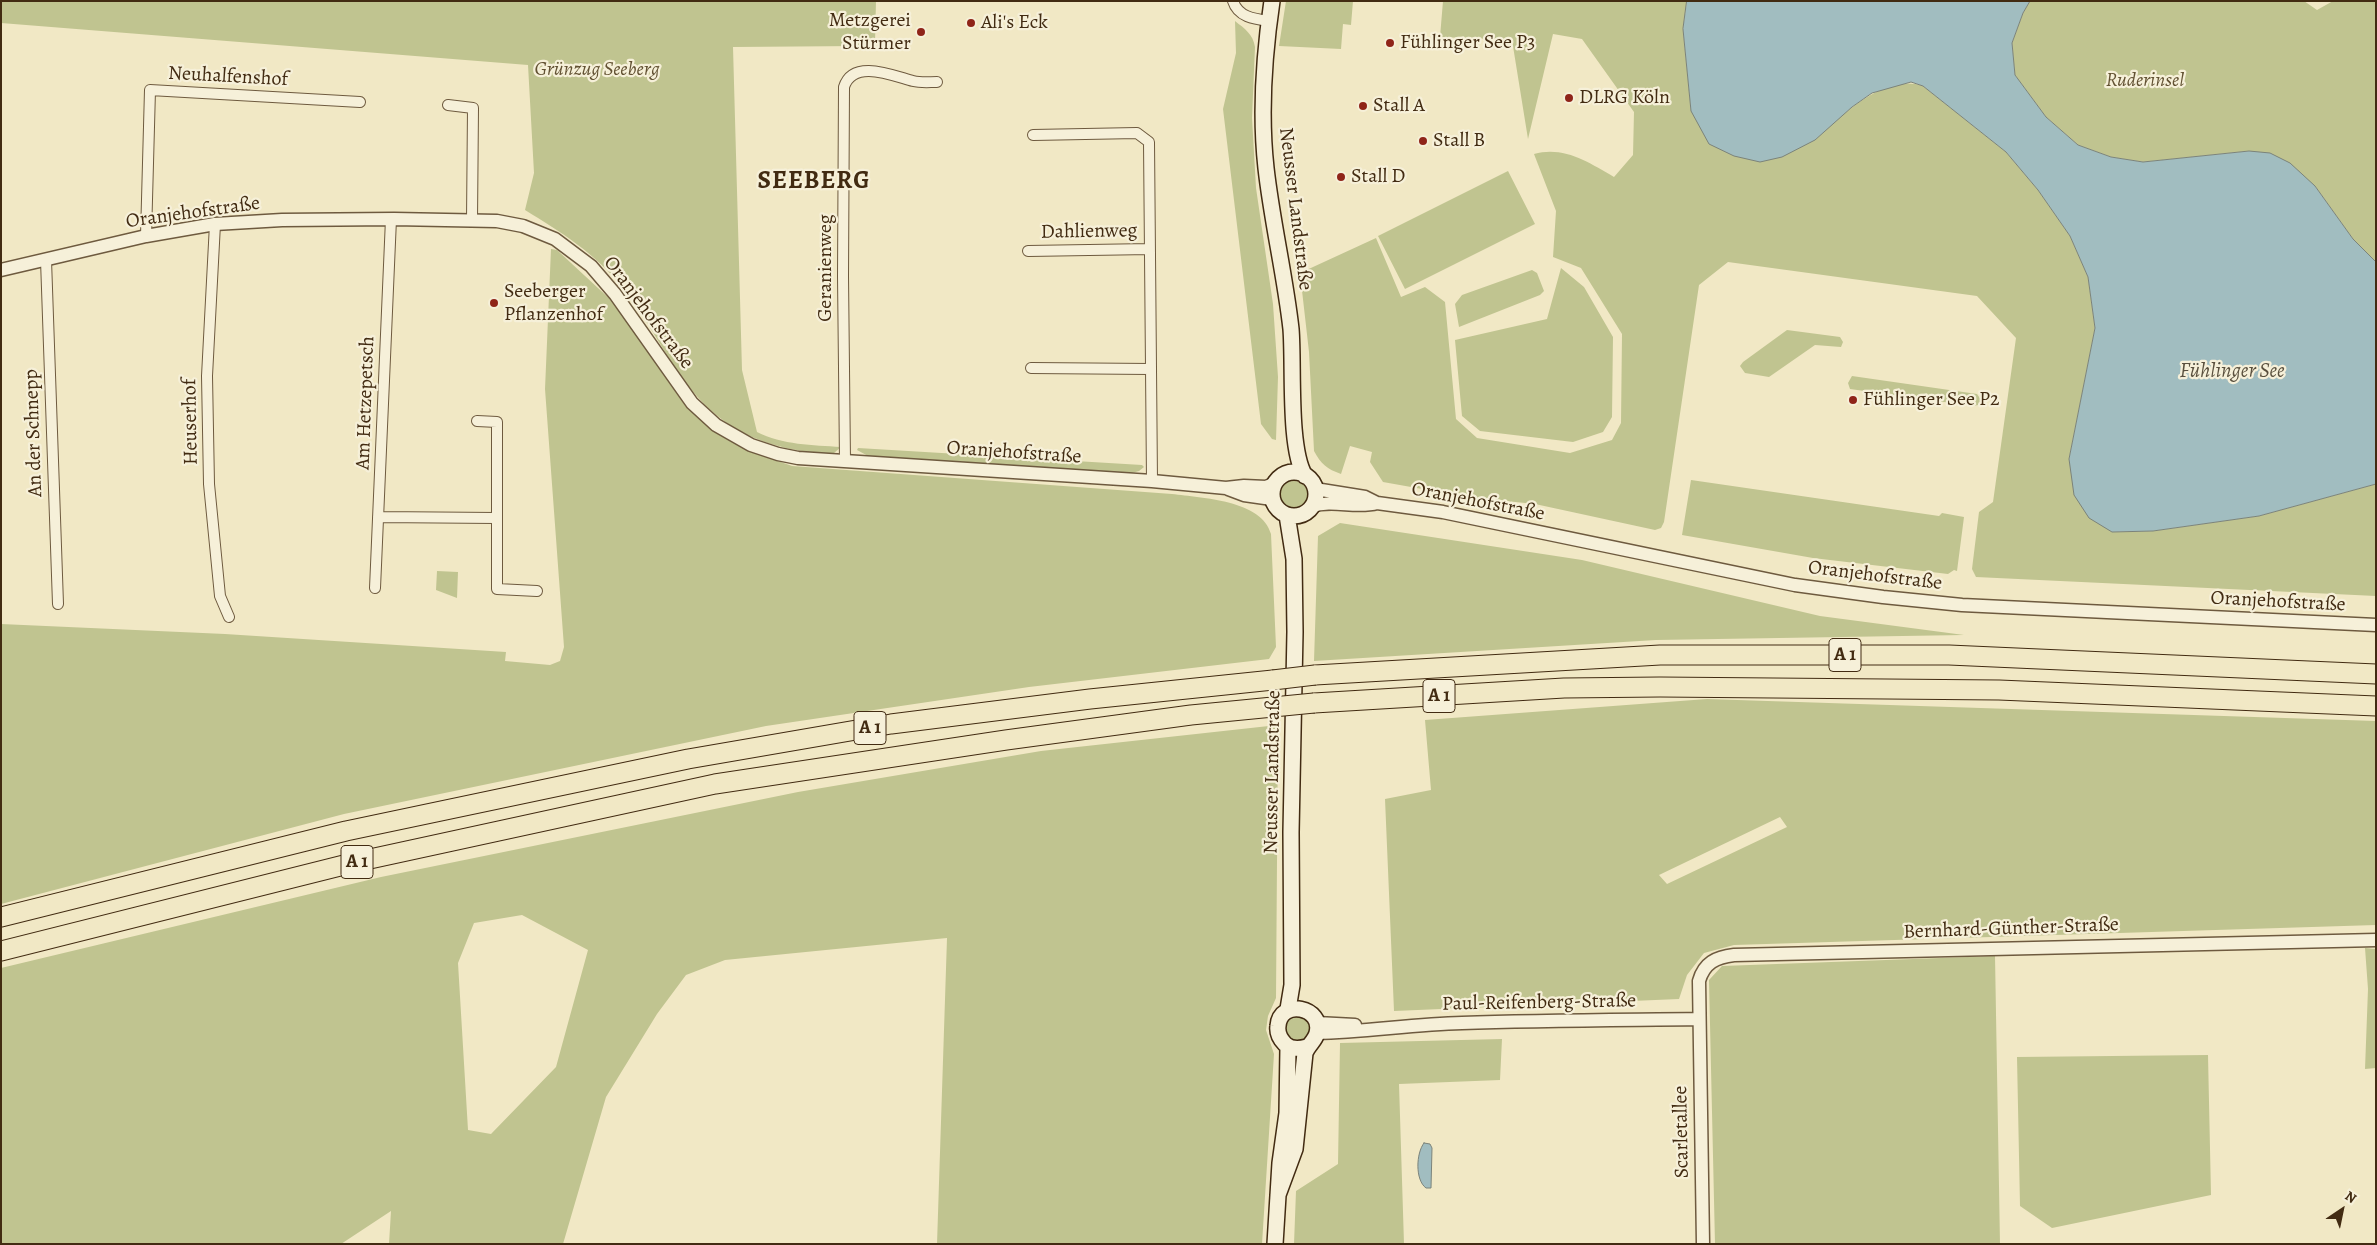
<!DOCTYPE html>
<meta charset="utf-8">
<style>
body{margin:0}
#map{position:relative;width:2377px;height:1245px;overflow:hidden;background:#f1e8c5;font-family:Alegreya,serif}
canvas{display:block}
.frame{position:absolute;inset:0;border:2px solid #422b12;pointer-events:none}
.north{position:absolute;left:2317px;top:1185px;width:50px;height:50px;-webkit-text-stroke:4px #f6f0d9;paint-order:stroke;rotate:34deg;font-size:14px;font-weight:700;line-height:20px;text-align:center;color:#422b12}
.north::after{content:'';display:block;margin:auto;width:18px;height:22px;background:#422b12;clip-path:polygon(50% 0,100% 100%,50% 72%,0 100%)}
</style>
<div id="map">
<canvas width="2377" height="1245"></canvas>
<div class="frame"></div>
<div class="north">N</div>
</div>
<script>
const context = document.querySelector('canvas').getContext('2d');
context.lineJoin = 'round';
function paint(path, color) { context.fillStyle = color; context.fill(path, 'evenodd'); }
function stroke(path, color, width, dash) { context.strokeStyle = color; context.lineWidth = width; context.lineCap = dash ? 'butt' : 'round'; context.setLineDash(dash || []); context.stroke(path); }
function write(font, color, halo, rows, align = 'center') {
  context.font = font + ' Alegreya,serif'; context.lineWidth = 4.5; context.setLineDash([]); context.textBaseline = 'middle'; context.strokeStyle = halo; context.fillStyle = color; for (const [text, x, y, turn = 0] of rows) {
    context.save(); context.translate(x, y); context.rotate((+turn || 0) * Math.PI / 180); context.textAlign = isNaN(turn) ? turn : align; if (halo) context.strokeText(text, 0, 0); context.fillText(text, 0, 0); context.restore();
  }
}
const green = new Path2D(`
 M1,1H876L875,43L859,46L733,47L742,370L757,432C782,445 813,445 841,447L834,453L828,454C757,448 714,427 674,366C657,340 642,312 622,287C596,254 561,232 525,210L534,173L528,65L1,23Z
 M1286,1H1353L1351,25L1343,24L1341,49L1279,46Z
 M1443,1H1687L1683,29L1691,110L1815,140C1841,116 1884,73 1923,86L2006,152L2038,190L2070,236L2088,277L2095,328L2069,459L2112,532L2153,531L2259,516L2376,484V596L1976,577L1972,569L1979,512L1993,502L2016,338L1977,296L1728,262L1699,285L1664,522L1661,528L1655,530L1535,504L1467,497L1383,482L1370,462L1372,452L1350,446L1341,474C1327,469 1321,464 1314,451L1309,352L1300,273L1376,238L1401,297L1425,287L1445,302L1456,419L1477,438L1570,453L1612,440L1621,423L1622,334L1581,268L1553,257L1556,211L1534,154C1564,146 1588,162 1614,177L1633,155L1634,112L1582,39L1553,34L1528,139L1512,40L1440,37Z
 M2030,1H2304L2317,10L2333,1H2376V262L2353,239L2315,186L2249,151L2143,162L2111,157L2078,145L2046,117L2015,75L2012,43L2023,13Z
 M1235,21C1245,29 1253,34 1255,47L1252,118L1256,188L1273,304L1278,377L1276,440L1272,439L1261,424L1223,109L1236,53Z
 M1508,171L1535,224L1405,289L1378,236Z
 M551,249L557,250L612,301L686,407L713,431L750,451L792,466L1172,494C1202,498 1262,500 1271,534L1276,647L1269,659L1029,687L766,726L344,814L1,904V624L225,634L506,652L505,661L550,665L560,661L564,647L545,389Z
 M1561,268L1584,287L1613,337L1612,417L1603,432L1573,442L1480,431L1462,416L1455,340L1547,319Z
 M1532,270L1537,273L1544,291L1540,295L1459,327L1455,304L1462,295Z
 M1787,330L1840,337L1843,342L1841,347L1815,345L1769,377L1745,373L1740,366L1743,362Z
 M1852,376L1977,394L1981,400L1978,405L1973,406L1850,389L1848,383Z
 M858,448L1142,465L1144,467L1139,471L1132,473L870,457L857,450Z
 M1691,480L1939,516L1942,513L1964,517L1957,571L1954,570L1948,574L1813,558L1682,535Z
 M1280 495a14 14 0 1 1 28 0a14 14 0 1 1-28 0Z
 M1340,523L1582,560L1820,616L1964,635L1656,640L1314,661L1318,536Z
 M437,571L458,572L457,598L436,590Z
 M1707,699L2376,721V925L1734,945L1704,953L1687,975L1679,999L1394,1011L1385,799L1431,790L1425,720ZM1780,817L1787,827L1667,884L1659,875Z
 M1278,725L1276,998L1268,1016L1266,1030L1274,1054L1262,1244H937L947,938L725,960L686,975L657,1014L606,1097L563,1244H389L391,1211L341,1244H1V968L381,877L798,792L1041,751ZM522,915L588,950L556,1067L491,1134L468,1130L458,963L474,923Z
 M2365,948L2376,949V1068L2365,1069L2368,989Z
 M1995,956L2000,1244H1715L1709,980L1722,966Z
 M1284 1028a13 13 0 1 1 26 0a13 13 0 1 1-26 0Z
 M1502,1039L1500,1080L1399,1084L1404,1244H1294L1296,1191L1338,1164L1340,1043Z
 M2208,1055L2211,1195L2052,1228L2020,1206L2017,1057Z`);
const water = new Path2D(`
 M1687,1H2030L2023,13L2012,43L2015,75L2046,117L2078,145L2111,157L2143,162L2249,151L2270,153L2290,163L2315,186L2353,239L2376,262V484L2259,516L2153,531L2112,532L2089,518L2074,495L2069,459L2095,328L2088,277L2070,236L2038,190L2006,152L1923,86L1911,82L1872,93L1852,107L1815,140L1782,157L1760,162L1734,156L1709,144L1691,111L1683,29Z
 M1424,1143L1430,1144L1432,1148L1431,1188H1426C1415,1180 1416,1153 1424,1143Z`);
const minor = new Path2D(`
 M1233,1C1238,17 1254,19 1269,21
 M448,105L473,108L472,220
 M1033,135L1137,133L1149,142L1152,481
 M215,224L207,376L209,484L220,596L229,617
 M146,236L150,90L360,102
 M1028,251L1150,249
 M46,260L58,604
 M1031,368L1151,369
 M477,421L497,422V589L537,591
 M845,461L843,276L844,87C853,58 894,76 913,81C921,83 929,82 937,82
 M378,517L496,518
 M375,588L391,219`);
const tertiary = new Path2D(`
 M1,270L146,236L215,224L282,220L394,219L497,221L523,226L555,239L591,266L615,294L692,403L716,425L751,445L778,454L798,458L1152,481L1226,488L1244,486L1266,487L1275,483
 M1228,489L1244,495L1272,499
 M1315,489L1365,497L1377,503L1443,512L1795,585L1883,597L1962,605L2376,625
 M1312,506C1333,499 1356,509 1377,503
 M1317,1023L1355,1025
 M1317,1033C1366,1032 1413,1024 1462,1023C1541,1020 1620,1020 1698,1019
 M1703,1244L1699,981C1704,963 1716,957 1734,955L2376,940`);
const secondary = new Path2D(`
 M1272,1C1264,55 1260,114 1266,168C1272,222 1285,275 1291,329C1294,365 1288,448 1305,476
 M1272 494a22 22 0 1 1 44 0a22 22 0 1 1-44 0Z
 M1287,515L1294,559L1295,632L1291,832L1292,985L1288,1009
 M1278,1195L1295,1149L1305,1053C1308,1045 1315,1041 1317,1033C1324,1007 1280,998 1278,1026C1277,1033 1280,1039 1285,1044C1291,1050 1299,1049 1307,1047
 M1275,1244L1280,1163L1287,1113L1288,1047`);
const motorway = new Path2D(`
 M1315,675L1660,655H1949L2376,674
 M1314,703L1564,688L1660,687L1999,690L2376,706
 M1,917L346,831L688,759L891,724L1090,699L1273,680
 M1,951L356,862L715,784L1006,740L1191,715L1273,707`);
const motorwayBridge = new Path2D(`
 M1273,680L1315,675
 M1273,707L1314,703`);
const markers = [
 [971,23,5,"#8f2418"],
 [921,32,5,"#8f2418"],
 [1390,43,5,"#8f2418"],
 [1569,98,5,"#8f2418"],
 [1363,106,5,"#8f2418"],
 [1423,141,5,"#8f2418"],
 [1341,177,5,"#8f2418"],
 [494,303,5,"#8f2418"],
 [1853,400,5,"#8f2418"]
];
const shields = [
 [1845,655,32],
 [1439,696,32],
 [870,728,32],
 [357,862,32]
];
const shieldNames = [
 ["A 1",1845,655],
 ["A 1",1439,696],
 ["A 1",870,728],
 ["A 1",357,862]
];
const poiNames = [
 ["Metzgerei",911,21,"right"],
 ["Stürmer",911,44,"right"],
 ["Ali's Eck",981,23],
 ["Fühlinger See P3",1400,43],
 ["DLRG Köln",1579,98],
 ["Stall A",1373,106],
 ["Stall B",1433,141],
 ["Stall D",1351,177],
 ["Seeberger",504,292],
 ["Pflanzenhof",504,315],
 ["Fühlinger See P2",1863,400]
];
const parkNames = [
 ["Grünzug Seeberg",597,70],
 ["Ruderinsel",2145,81]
];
const streetNames = [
 ["Neuhalfenshof",228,77,3],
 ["Neusser Landstraße",1295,209,83],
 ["Oranjehofstraße",193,213,-8],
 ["Dahlienweg",1089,232,-1],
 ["Geranienweg",826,268,-90],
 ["Oranjehofstraße",648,313,53],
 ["Am Hetzepetsch",366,403,-88],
 ["Heuserhof",191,422,-91],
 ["An der Schnepp",34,433,-92],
 ["Oranjehofstraße",1014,453,4],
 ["Oranjehofstraße",1478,502,11],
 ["Oranjehofstraße",1875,576,7],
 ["Oranjehofstraße",2278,602,3],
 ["Neusser Landstraße",1273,772,-89],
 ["Bernhard-Günther-Straße",2011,929,-2],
 ["Paul-Reifenberg-Straße",1539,1003,-1],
 ["Scarletallee",1682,1132,-91]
];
const waterNames = [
 ["Fühlinger See",2232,372]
];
const districtNames = [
 ["SEEBERG",814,182]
];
paint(green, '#c0c490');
paint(water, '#a1bdc0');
stroke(water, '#7b837a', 1);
stroke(minor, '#6e5a3f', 12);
stroke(tertiary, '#6e5a3f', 15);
stroke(secondary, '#422b12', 18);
stroke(motorway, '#422b12', 21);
stroke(minor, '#f6f0d9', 10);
stroke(tertiary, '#f6f0d9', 12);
stroke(secondary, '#f6f0d9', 15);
stroke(motorway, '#f1e8c5', 19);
stroke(motorwayBridge, '#422b12', 21, []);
stroke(motorwayBridge, '#f1e8c5', 19);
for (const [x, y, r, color] of markers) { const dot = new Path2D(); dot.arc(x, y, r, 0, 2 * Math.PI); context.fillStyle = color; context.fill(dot); stroke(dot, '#f6f0d9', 2); }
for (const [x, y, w] of shields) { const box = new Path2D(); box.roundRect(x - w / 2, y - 16.5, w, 33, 4); context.fillStyle = '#f6f0d9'; context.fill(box); stroke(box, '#422b12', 1); }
write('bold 19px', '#422b12', null, shieldNames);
write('20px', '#422b12', '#f6f0d9', poiNames, 'left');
write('italic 20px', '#625132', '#f6f0d9', parkNames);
write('20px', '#422b12', '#f6f0d9', streetNames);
write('italic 21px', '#5a503e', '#f6f0d9', waterNames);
context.letterSpacing = '1px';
write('bold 25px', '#422b12', '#f6f0d9', districtNames);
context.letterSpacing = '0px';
</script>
